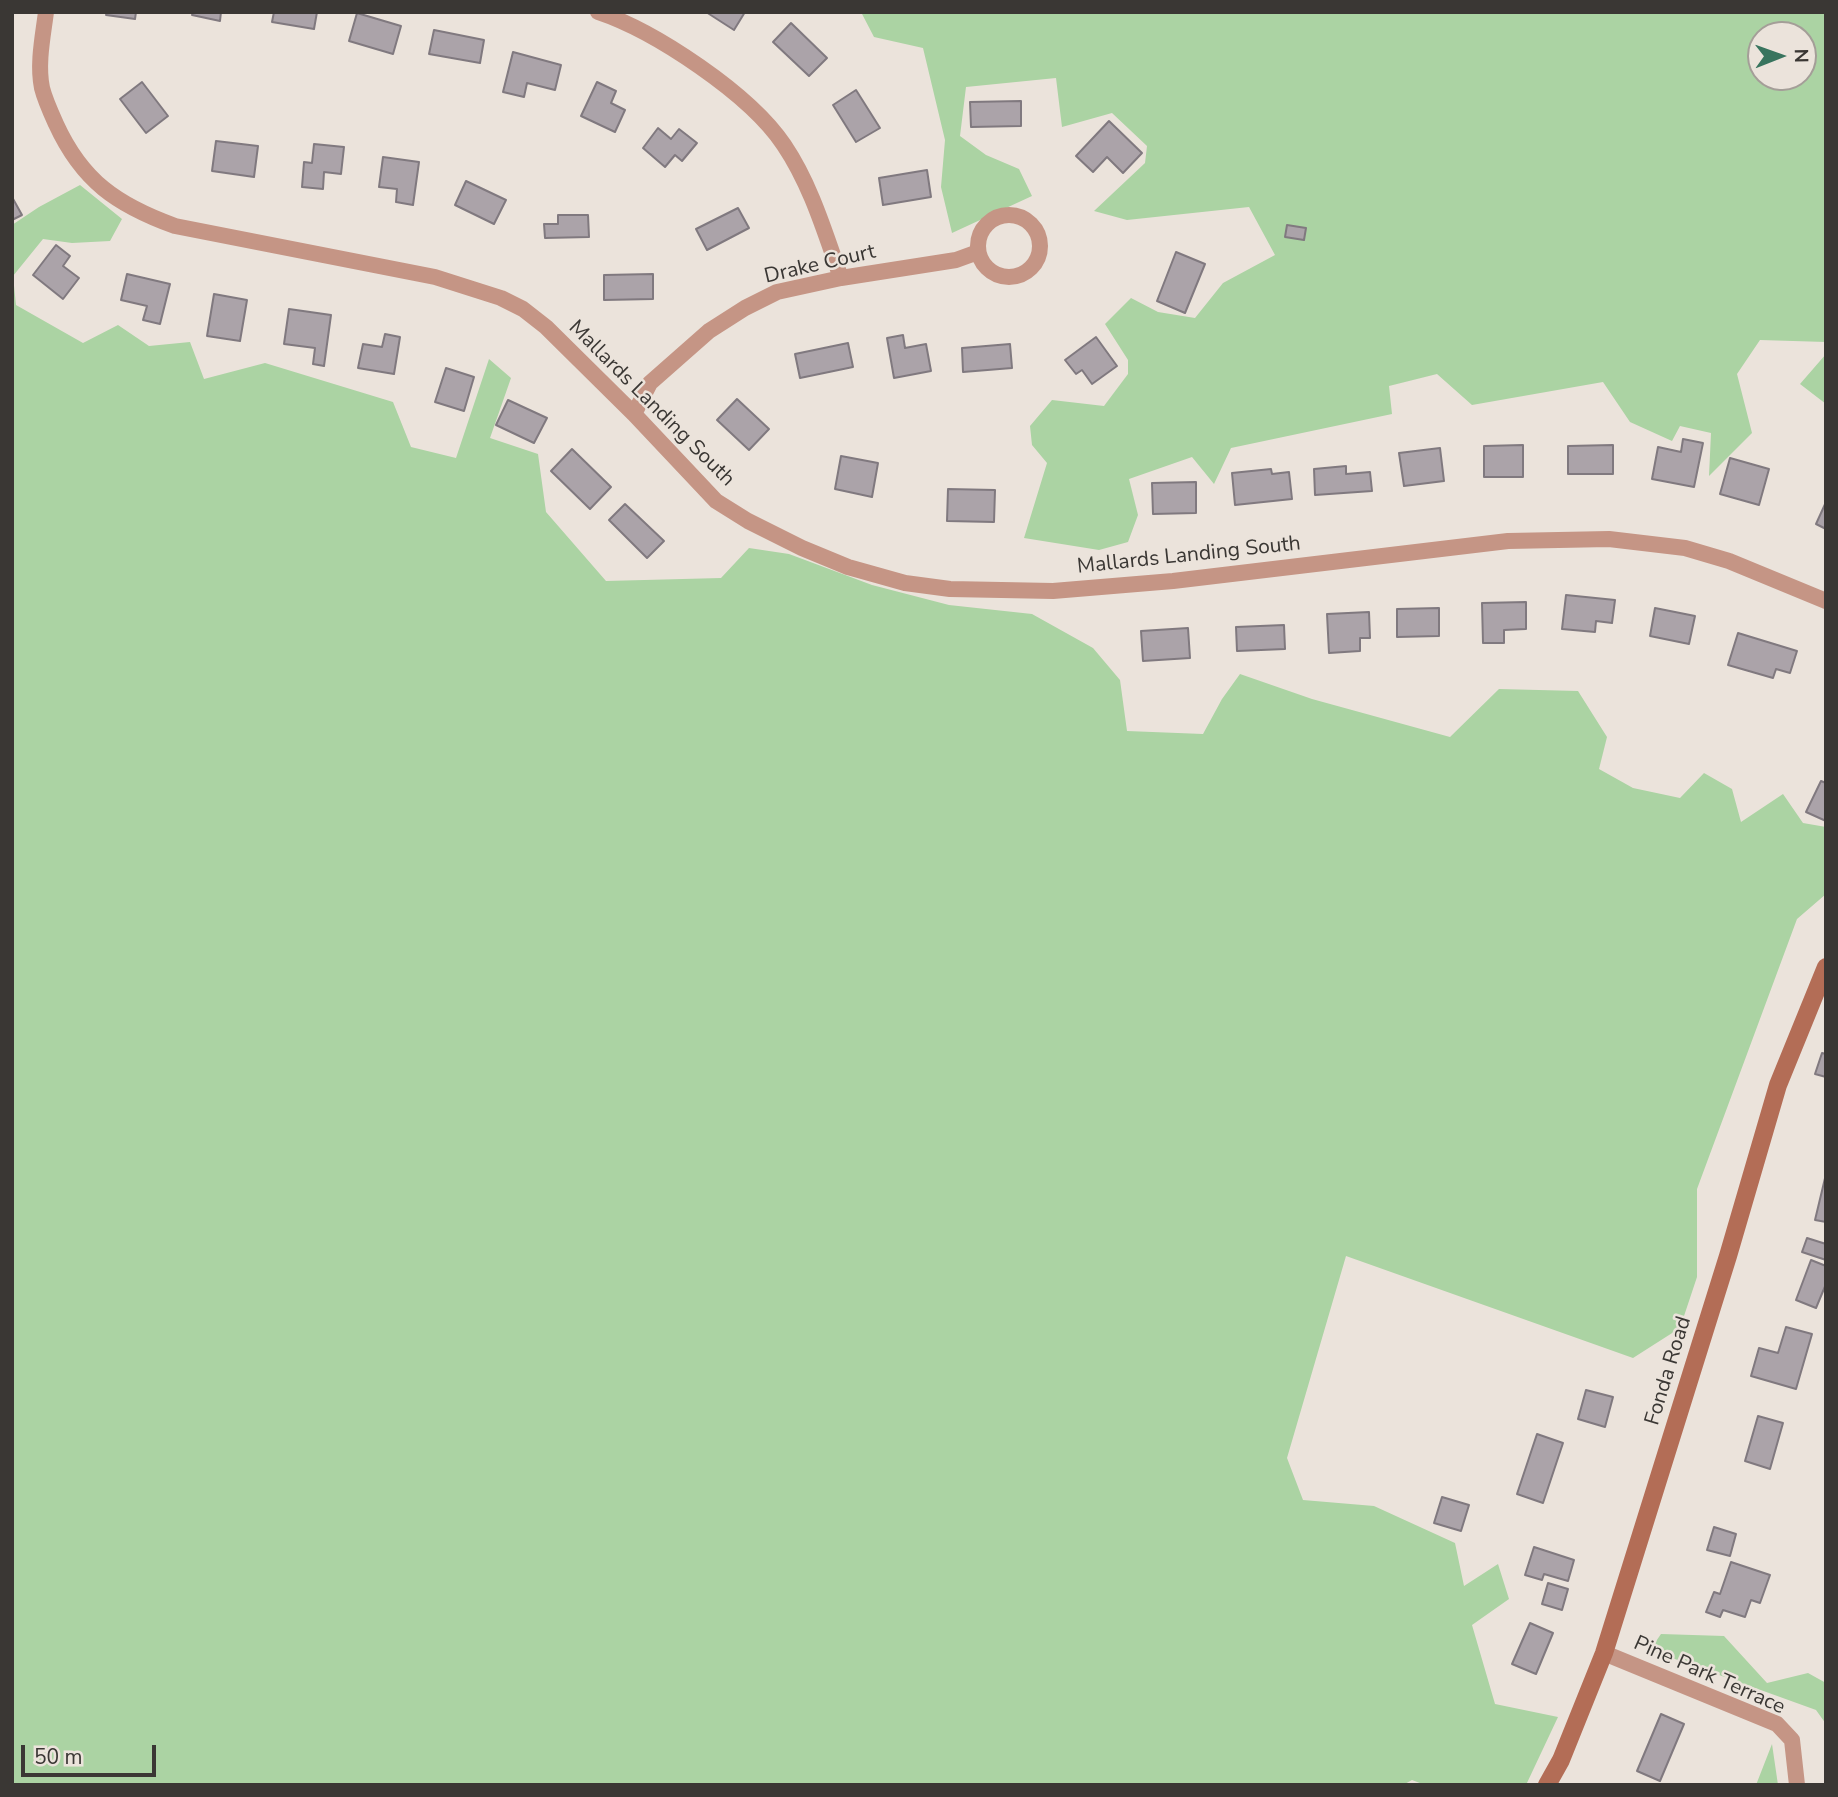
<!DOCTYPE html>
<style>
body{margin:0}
#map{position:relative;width:1838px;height:1797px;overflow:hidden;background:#ebe3db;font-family:"Nunito Sans",sans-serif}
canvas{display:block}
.frame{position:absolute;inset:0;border:14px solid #3a3734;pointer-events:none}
.north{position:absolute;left:1747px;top:21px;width:70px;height:70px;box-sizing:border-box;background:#ebe3db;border:2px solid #a49e98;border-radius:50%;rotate:89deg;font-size:19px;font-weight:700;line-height:28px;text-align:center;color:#3a3734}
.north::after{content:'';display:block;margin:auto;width:24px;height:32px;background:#38745e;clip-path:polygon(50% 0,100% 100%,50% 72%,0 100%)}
.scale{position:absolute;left:21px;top:1745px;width:135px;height:32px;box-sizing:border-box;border:4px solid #3a3734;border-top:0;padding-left:9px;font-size:21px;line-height:24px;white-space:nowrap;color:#3a3734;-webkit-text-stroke:5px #ebe3db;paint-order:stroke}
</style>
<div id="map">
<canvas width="1838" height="1797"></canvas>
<div class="frame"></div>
<div class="north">N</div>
<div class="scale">50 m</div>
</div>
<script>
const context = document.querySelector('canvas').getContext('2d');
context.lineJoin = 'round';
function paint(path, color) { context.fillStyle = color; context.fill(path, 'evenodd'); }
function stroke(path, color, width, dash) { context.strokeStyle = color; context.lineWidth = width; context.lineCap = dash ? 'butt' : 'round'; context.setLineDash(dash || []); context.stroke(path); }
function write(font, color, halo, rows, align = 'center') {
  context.font = font + ' "Nunito Sans",sans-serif'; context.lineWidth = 5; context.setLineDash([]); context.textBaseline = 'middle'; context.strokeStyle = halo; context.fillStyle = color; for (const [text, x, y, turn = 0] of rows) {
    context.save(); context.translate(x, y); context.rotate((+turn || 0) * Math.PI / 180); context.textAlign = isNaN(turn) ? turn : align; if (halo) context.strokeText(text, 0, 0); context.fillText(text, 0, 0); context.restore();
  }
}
const green = new Path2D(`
 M861,12H1826V342L1760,340L1737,374L1752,433L1709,476L1711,433L1680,426L1672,441L1630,422L1603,382L1472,405L1437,374L1389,386L1392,414L1231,448L1214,484L1192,457L1129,479L1138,515L1128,542L1099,550L1024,538L1047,463L1032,445L1030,426L1052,400L1104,406L1128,374V360L1105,324L1131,298L1158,312L1195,318L1223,283L1275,255L1249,207L1127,220L1094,211L1145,163L1147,146L1112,113L1062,127L1056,78L966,87L960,136L986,155L1019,169L1032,196L952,233L941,187L945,140L923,48L874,37ZM1761,35H1803V77H1761Z
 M80,185L122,219L110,241L72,243L43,239L13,276L16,305L83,343L118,325L149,346L190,342L204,379L265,363L393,402L411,447L456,458L489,359L511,378L490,438L538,454L546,512L606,581L721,578L749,548L789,554L872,585L949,605L1032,614L1093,648L1120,680L1127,731L1203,734L1222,699L1240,674L1312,699L1450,737L1499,689L1578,691L1607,737L1599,769L1633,788L1680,798L1704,773L1732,789L1741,822L1783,794L1803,823L1826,827V894L1797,919L1697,1189V1277L1680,1328L1633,1358L1346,1256L1287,1458L1303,1500L1374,1506L1455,1543L1464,1586L1498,1564L1509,1599L1472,1625L1495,1704L1558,1717L1526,1785H1425L1412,1780L1403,1785H12V225L39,207Z
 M1826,354V404L1800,384Z
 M1661,1634L1724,1636L1767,1683L1808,1673L1826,1683V1724L1816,1710L1650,1650Z
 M1772,1744L1778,1785H1756Z`);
const building = new Path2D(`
 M107,12H136L135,19L106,15Z
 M193,12H221L220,21L192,15Z
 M274,12H317L314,29L272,22Z
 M706,12H745L734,30Z
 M357,13L401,26L393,54L349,41Z
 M791,23L827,58L809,76L773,42Z
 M434,30L484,40L480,63L429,54Z
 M513,52L561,65L555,90L527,83L524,97L503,92Z
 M142,82L168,116L146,133L120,99Z
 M597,82L616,91L611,103L625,110L615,132L581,116Z
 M856,90L880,128L856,142L833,105Z
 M1021,101V126L971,127L970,102Z
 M1109,121L1142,153L1123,173L1107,157L1093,172L1076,156Z
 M658,128L671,139L679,129L697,143L682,161L675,155L665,167L643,148Z
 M216,141L258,146L254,177L212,171Z
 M314,144L344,147L341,174L324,172L323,189L302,187L304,162L312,163Z
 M383,157L419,162L413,205L396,202L397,189L379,187Z
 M927,170L931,197L883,205L879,178Z
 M466,181L506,200L494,224L455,205Z
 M12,197L22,215L12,220Z
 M738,208L749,228L707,250L696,229Z
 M558,215H588L589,237L545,238L544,224H558Z
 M1287,225L1306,228L1304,240L1285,237Z
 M56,245L70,256L63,266L79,278L63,299L33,275Z
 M1176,252L1205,264L1185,313L1157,301Z
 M127,274L170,284L160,324L143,320L147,306L121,300Z
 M653,274V299L604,300V275Z
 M214,294L247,300L240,341L207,336Z
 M289,309L331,315L324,366L313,364L315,348L284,344Z
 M385,334L400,337L394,374L358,368L363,344L382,347Z
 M903,335L905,348L926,344L931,371L894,378L887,338Z
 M1096,337L1117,366L1092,384L1082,370L1076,374L1065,360Z
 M848,343L853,367L800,378L795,354Z
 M1010,344L1012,368L963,372L962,348Z
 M446,368L474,377L464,411L435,402Z
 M737,399L769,429L749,450L717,420Z
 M508,400L547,418L534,443L496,425Z
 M1683,439L1703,443L1694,487L1652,479L1658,447L1681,452Z
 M1523,445V477H1484V446Z
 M1613,445V474H1568V446Z
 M1440,448L1444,481L1404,486L1399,453Z
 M572,449L611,487L590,509L551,471Z
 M841,456L878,463L872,497L835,489Z
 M1730,458L1769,469L1759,505L1720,494Z
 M1346,466V474L1370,472L1372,491L1315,495L1314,469Z
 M1271,469L1272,474L1289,472L1292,499L1235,505L1232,473Z
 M1196,482V513L1153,514L1152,483Z
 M948,489L995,490L994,522L947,521Z
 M1826,502V529L1816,524Z
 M625,504L664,541L647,558L609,520Z
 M1566,595L1615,600L1612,623L1596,621L1595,632L1562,629Z
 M1526,602V629L1504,630V643H1483L1482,603Z
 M1439,608V636L1397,637V609Z
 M1655,608L1695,616L1689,644L1650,636Z
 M1369,612L1370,638H1360V651L1329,653L1327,614Z
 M1284,625L1285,649L1237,651L1236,627Z
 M1188,628L1190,658L1143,661L1141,631Z
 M1738,633L1797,651L1790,673L1776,669L1773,678L1728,665Z
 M1821,781L1826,783V821L1806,812Z
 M1822,1053L1826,1054V1077L1815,1074Z
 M1826,1174V1222L1815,1220Z
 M1807,1238L1826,1244V1260L1802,1252Z
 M1811,1260L1826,1266V1284L1816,1308L1796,1300Z
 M1786,1327L1812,1334L1796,1389L1751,1376L1759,1348L1778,1353Z
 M1586,1390L1613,1397L1605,1427L1578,1419Z
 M1758,1416L1783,1423L1770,1469L1745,1461Z
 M1537,1434L1563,1443L1543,1503L1517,1494Z
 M1442,1497L1469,1505L1461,1531L1434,1523Z
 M1714,1527L1736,1534L1730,1556L1707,1550Z
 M1534,1547L1574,1560L1568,1581L1544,1574L1542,1580L1525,1575Z
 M1731,1562L1770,1575L1760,1603L1751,1600L1745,1617L1723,1610L1720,1617L1706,1612L1714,1592L1720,1594Z
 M1548,1583L1568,1589L1562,1610L1542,1604Z
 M1530,1623L1553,1633L1536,1674L1512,1664Z
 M1661,1714L1684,1724L1660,1781L1637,1771Z`);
const street = new Path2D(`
 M46,12C43,36 37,64 42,88C45,100 51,113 56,124C82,181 117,205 175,226L435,277L501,298L523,309L546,327L634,414L716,501L748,521L802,548L848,567L905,583L950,589L1053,591L1173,581L1508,541L1609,539L1685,548L1729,561L1826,601
 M598,12C655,31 750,94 784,145C811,185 825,233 841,278
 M978 246a31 31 0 1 1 62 0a31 31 0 1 1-62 0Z
 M634,414L650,383L709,331L745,308L777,292L841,278L956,260L978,252
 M1604,1653L1777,1724L1792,1740L1797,1785`);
const secondary = new Path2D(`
 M1547,1785L1561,1760L1604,1653L1728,1256L1778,1085L1826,967`);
const streetNames = [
 ["Drake Court",820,265,-13],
 ["Mallards Landing South",651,404,45],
 ["Mallards Landing South",1189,556,-6],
 ["Fonda Road",1669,1371,-73],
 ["Pine Park Terrace",1709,1676,24]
];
paint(green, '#abd3a3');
paint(building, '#aba3a9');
stroke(building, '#80797f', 2);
stroke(street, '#c59585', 16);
stroke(secondary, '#b36d56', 18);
write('21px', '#3a3734', '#ebe3db', streetNames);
</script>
